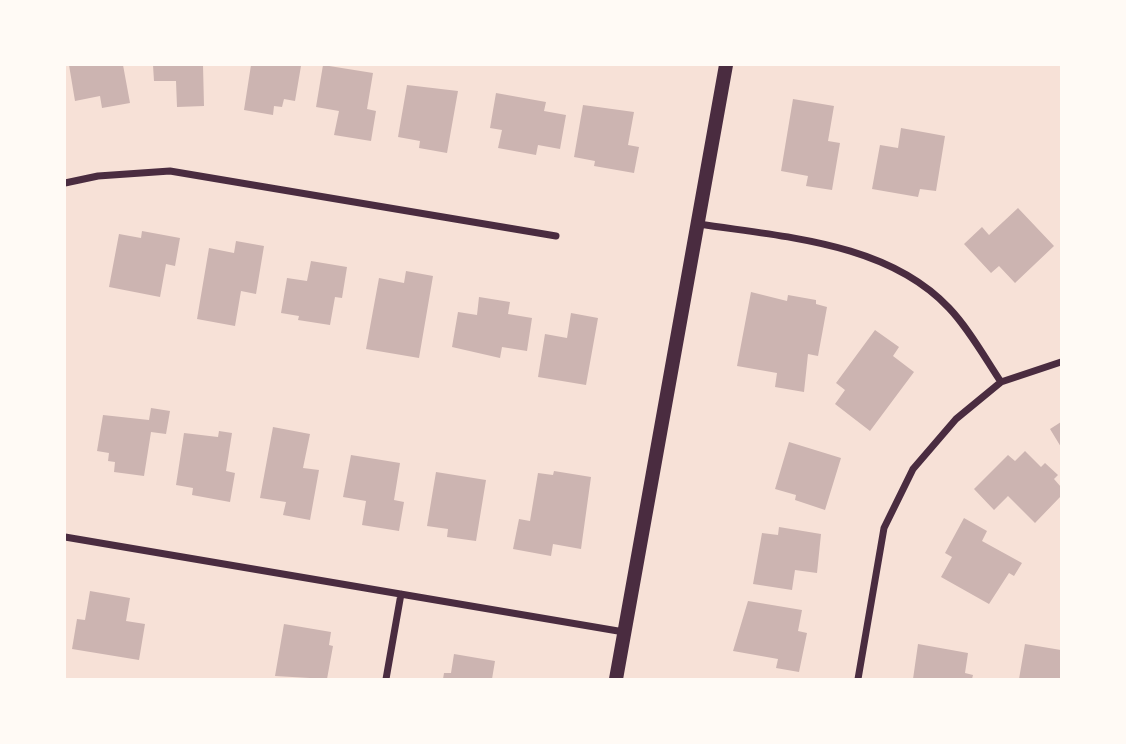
<!DOCTYPE html>
<style>
body{margin:0}
#map{position:relative;width:1126px;height:744px;overflow:hidden;background:#f7e1d7;font-family:Karla,sans-serif}
canvas{display:block}
.frame{position:absolute;inset:0;border:66px solid #fffaf5;pointer-events:none}
</style>
<div id="map">
<canvas width="1126" height="744"></canvas>
<div class="frame"></div>
</div>
<script>
const context = document.querySelector('canvas').getContext('2d');
context.lineJoin = 'round';
function paint(path, color) { context.fillStyle = color; context.fill(path, 'evenodd'); }
function stroke(path, color, width, dash) { context.strokeStyle = color; context.lineWidth = width; context.lineCap = dash ? 'butt' : 'round'; context.setLineDash(dash || []); context.stroke(path); }
const building = new Path2D(`
 M69,65H123L130,103L102,108L100,96L75,101Z
 M153,65H203L204,106L177,107L176,81H154Z
 M251,65L301,66L295,101L284,99L282,107L274,106L273,115L244,110Z
 M323,65L373,73L367,109L376,111L371,141L334,135L339,111L316,107Z
 M407,85L458,91L447,153L419,148L420,141L398,137Z
 M496,93L546,102L544,111L566,115L560,149L538,145L536,155L498,148L502,130L490,128Z
 M793,99L834,106L828,141L840,143L832,190L806,186L808,176L781,171Z
 M583,105L634,112L628,145L639,147L634,173L594,166L595,161L574,157Z
 M901,128L945,136L936,191L920,189L918,197L872,189L880,145L898,148Z
 M1018,208L1054,246L1015,283L999,266L991,273L964,244L982,227L989,235Z
 M142,231L180,238L175,266L166,264L160,297L109,287L119,234L141,238Z
 M236,241L264,246L256,294L241,291L235,326L197,319L209,248L234,253Z
 M311,261L347,267L342,298L335,297L330,325L298,320L299,316L281,313L287,278L307,281Z
 M406,271L433,276L419,358L366,349L379,278L404,283Z
 M751,292L787,301L788,295L816,300V304L827,307L818,356L808,354L804,392L775,387L777,373L737,366Z
 M479,297L510,302L508,314L532,318L527,351L502,347L500,358L452,347L458,312L477,315Z
 M571,313L598,318L586,385L538,377L545,334L567,338Z
 M875,330L899,347L893,356L914,372L870,431L835,404L845,390L836,383Z
 M151,408L170,411L166,434L151,432L144,476L114,472L115,462L108,461L109,453L97,451L103,415L149,420Z
 M1061,422V447L1050,429Z
 M273,427L310,434L303,468L319,470L310,520L283,515L286,502L260,498Z
 M219,431L232,433L226,471L235,473L230,502L192,495L193,488L176,485L184,433L218,437Z
 M789,442L841,458L825,510L795,500L796,495L775,489Z
 M1025,451L1041,467L1045,463L1058,475L1054,479L1061,487V496L1035,523L1008,496L994,510L974,489L1008,455L1015,461Z
 M351,455L400,463L394,500L404,502L399,531L362,525L366,501L343,497Z
 M554,471L591,477L581,549L553,544L551,556L513,549L519,519L530,521L538,473L553,475Z
 M436,472L486,480L476,541L447,537L448,529L427,526Z
 M964,518L987,531L982,541L1022,563L1014,576L1009,573L989,604L941,577L952,557L945,553Z
 M779,527L821,534L817,573L795,570L792,590L753,584L762,533L778,535Z
 M90,591L130,598L126,621L145,624L139,660L72,649L77,619L85,620Z
 M748,601L802,610L798,631L807,633L799,672L776,668L778,659L733,651Z
 M284,624L331,632L329,645L333,646L327,679L275,676Z
 M918,644L968,653L965,673L973,675L972,679H913Z
 M1025,644L1061,650V679H1019Z
 M454,654L495,661L492,679H443L444,673H451Z`);
const minor = new Path2D(`
 M65,183L98,176L170,171L556,236
 M699,224C783,237 887,242 949,308C969,329 985,358 1001,382
 M65,537L624,632
 M386,679L401,594
 M858,679L884,528L913,469L956,419L1001,382L1061,362`);
const secondary = new Path2D(`
 M616,679L726,65`);
paint(building, '#ccb4b1');
stroke(minor, '#4a2c40', 7);
stroke(secondary, '#4a2c40', 14);
</script>
